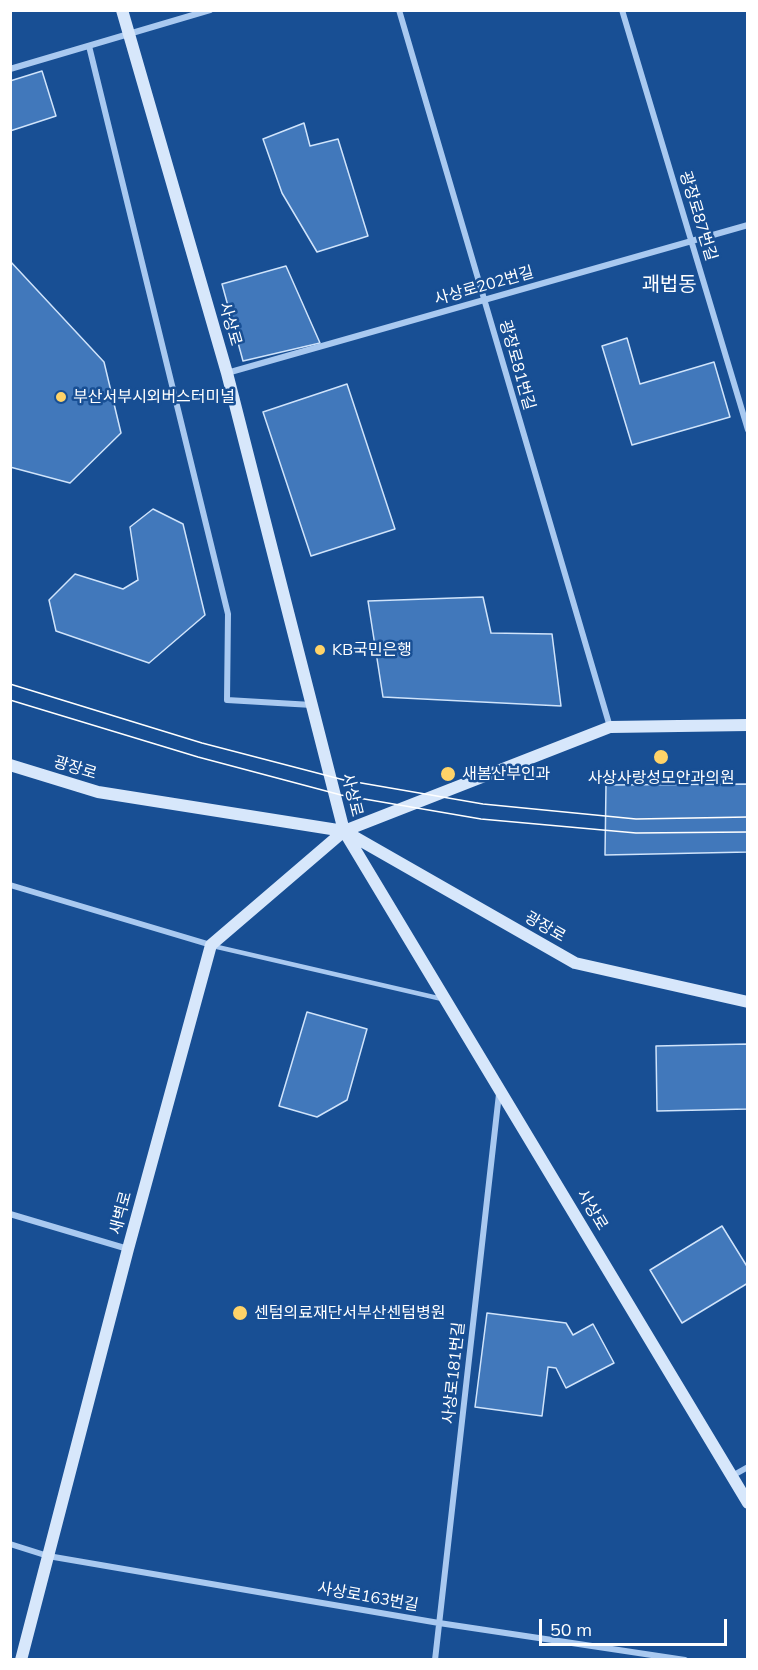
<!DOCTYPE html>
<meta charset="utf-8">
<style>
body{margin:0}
#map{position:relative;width:758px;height:1670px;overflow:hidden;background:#184f94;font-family:Mulish,sans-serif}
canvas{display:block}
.frame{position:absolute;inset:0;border:12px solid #fff;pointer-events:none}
.scale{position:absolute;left:539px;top:1619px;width:188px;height:27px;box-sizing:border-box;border:3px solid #fff;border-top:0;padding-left:8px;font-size:18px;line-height:21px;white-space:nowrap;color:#fff;-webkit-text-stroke:4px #184f94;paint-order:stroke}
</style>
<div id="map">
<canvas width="758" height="1670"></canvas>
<div class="frame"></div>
<div class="scale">50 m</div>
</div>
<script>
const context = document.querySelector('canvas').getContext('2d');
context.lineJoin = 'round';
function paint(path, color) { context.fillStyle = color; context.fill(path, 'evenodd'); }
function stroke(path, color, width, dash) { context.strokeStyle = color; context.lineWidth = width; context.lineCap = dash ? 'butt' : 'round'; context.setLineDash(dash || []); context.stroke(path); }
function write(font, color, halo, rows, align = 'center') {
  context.font = font + ' Mulish,"Noto Sans KR",sans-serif'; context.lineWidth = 5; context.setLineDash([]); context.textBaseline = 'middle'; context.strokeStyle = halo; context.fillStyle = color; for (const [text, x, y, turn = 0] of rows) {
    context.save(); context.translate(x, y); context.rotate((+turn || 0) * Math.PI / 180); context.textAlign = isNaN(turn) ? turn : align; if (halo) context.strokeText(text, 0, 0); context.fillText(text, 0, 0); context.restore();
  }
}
const building = new Path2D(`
 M42,71L56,116L10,131V81Z
 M304,123L310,146L338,139L368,236L317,252L282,193L263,139Z
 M10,261L104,362L121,433L70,483L10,467Z
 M286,266L320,343L243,361L222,284Z
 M627,338L640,384L714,362L730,417L632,445L602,346Z
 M347,384L395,529L311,556L263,412Z
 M153,509L183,524L205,615L149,663L56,631L49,600L75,574L123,589L138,580L130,527Z
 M483,597L491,633L552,634L561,706L383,697L368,601Z
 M748,784V852L605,855L606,785Z
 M307,1012L367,1029L347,1100L317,1117L279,1106Z
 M748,1044V1109L657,1111L656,1046Z
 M722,1226L748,1268V1283L682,1323L650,1270Z
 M487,1313L566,1323L573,1335L593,1324L614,1363L566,1388L556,1368L548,1367L542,1416L475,1407Z`);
const service = new Path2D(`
 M213,946L442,999`);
const minor = new Path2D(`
 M399,10L610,727
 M622,10L748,430
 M89,46L228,614L227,700L312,705
 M10,69L210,10
 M227,373L748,225
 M10,885L211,945
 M10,1214L128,1249
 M732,1476L748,1467
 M10,1544L48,1556L439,1623L685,1660
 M435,1660L499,1094`);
const secondary = new Path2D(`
 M122,10L227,373L344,831L748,1503
 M748,725L610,727L344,831L575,963L748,1002
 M10,765L98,792L344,831
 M21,1660L128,1249L211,945L344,831`);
const tram = new Path2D(`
 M10,684L202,743L344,780L483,804L636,819L748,817
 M10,700L198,757L341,795L481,819L636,833L748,832`);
const markers = [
 [61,397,6,"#ffd368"],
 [320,650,6,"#ffd368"],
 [661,757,8,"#ffd368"],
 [448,774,8,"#ffd368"],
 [240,1313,8,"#ffd368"]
];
const streetNames = [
 ["광장로87번길",698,216,73],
 ["사상로202번길",484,286,-16],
 ["사상로",230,324,74],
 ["광장로81번길",517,365,74],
 ["광장로",75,768,17],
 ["사상로",352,795,76],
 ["광장로",545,927,30],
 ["사상로",592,1210,59],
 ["새벽로",121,1213,-75],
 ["사상로181번길",454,1373,-84],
 ["사상로163번길",368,1597,10]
];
const poiNames = [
 ["부산서부시외버스터미널",73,397],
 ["KB국민은행",332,650],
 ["새봄산부인과",462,774],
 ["사상사랑성모안과의원",661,778,"center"],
 ["센텀의료재단서부산센텀병원",254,1313]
];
const quarterNames = [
 ["괘법동",669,285]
];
paint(building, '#4178bb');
stroke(building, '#d0e4fb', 1.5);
stroke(service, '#a9c9f0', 4.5);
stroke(minor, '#a9c9f0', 6);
stroke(secondary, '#d7e7fb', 12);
stroke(tram, '#fff', 1.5);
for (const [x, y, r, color] of markers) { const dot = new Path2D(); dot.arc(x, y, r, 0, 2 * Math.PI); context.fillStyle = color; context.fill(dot); stroke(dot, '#184f94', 2); }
write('16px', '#fff', '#184f94', streetNames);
write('16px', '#fff', '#184f94', poiNames, 'left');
write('20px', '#fff', '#184f94', quarterNames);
</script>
